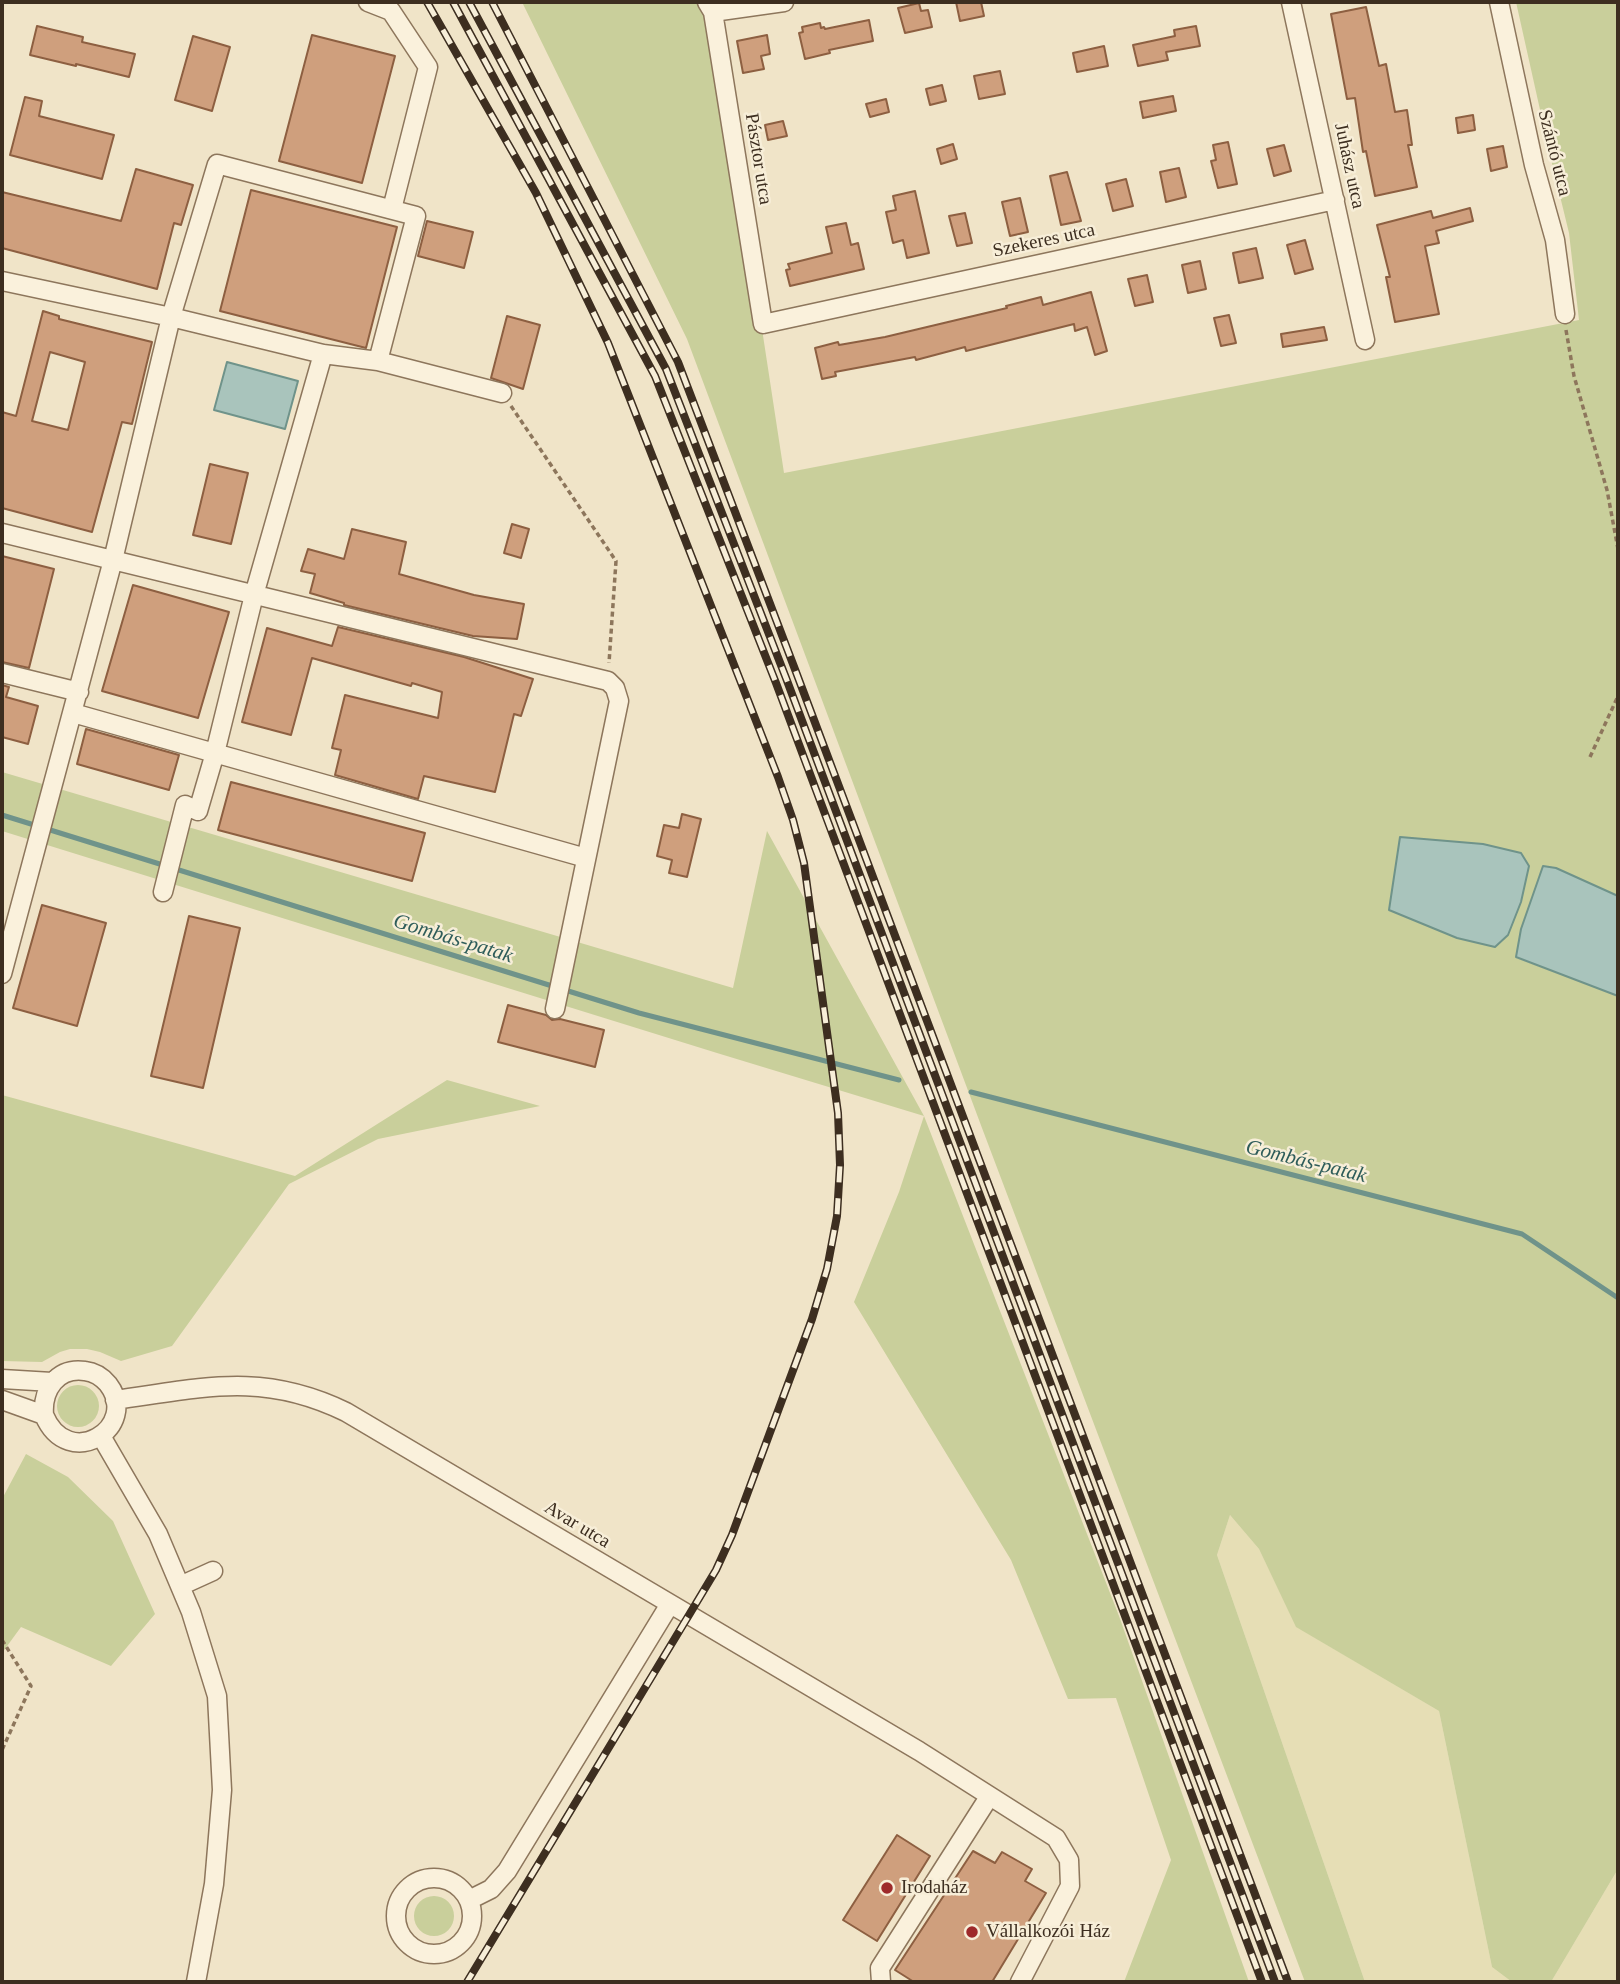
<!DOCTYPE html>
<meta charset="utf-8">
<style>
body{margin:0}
#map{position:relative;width:1620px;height:1984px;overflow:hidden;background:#f0e4c8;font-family:"Times New Roman",serif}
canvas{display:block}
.frame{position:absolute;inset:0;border:4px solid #3d2e20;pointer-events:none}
</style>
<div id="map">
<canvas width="1620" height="1984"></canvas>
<div class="frame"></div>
</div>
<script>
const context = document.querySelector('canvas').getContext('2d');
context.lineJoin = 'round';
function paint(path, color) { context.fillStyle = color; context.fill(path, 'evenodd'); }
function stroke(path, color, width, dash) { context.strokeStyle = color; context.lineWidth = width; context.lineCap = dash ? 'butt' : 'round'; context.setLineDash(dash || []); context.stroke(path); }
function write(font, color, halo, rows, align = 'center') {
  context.font = font + ' "Times New Roman",serif'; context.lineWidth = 5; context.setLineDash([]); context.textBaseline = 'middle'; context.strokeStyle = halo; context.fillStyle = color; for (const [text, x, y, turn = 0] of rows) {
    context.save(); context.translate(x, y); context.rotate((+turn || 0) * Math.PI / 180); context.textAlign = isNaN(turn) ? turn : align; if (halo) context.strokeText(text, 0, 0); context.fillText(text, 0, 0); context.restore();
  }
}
const farmland = new Path2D(`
 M1230,1515L1259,1549L1297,1627L1439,1711L1492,1967L1512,1982H1365L1217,1555Z
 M1618,1869V1982H1551Z`);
const green = new Path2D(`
 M522,2H712L784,473L1579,320L1569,233L1551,159L1516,2H1618V896L1556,868L1543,866L1521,929L1517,958L1618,996V1869L1551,1982H1512L1492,1967L1439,1711L1296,1627L1259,1549L1230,1515L1217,1555L1365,1982H1305L982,1128L687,339ZM1400,837L1483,844L1495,947L1457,938L1389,910Z
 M2,772L733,988L767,831L924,1116L1119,1616L1249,1982H1124L1171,1860L1116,1698L1068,1699L1011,1560L854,1302L899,1192L924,1116L717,1053L2,831Z
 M447,1080L540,1106L378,1139L289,1184L172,1346L121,1361L100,1352L87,1349H70L60,1352L42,1362L2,1361V1095L295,1176Z
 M57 1406a21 21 0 1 1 42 0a21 21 0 1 1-42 0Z
 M26,1454L68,1477L113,1521L155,1614L111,1666L21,1627L2,1653V1499Z
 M414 1916a20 20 0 1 1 40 0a20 20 0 1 1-40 0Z`);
const water = new Path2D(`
 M227,362L298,381L285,429L214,410Z
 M1400,837L1483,844L1521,853L1529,866L1521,902L1508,935L1495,947L1457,938L1389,910Z
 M1543,866L1556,868L1618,896V996L1516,957L1521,929Z`);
const stream = new Path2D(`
 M2,815L639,1013L899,1080
 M971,1092L1522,1234L1618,1298`);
const building = new Path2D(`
 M956,2H981L984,16L960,21Z
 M919,3L921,11L928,10L932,27L905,33L898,8Z
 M1366,7L1379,66L1386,64L1395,112L1407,110L1412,145H1408L1417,187L1375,196L1366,151L1363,152L1355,98L1347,99L1331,14Z
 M869,20L873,41L829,50L830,53L805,59L799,33L803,32L802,27L820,23L821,28L824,27L825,29Z
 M37,26L83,37L82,42L135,54L129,77L76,64V66L30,55Z
 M1196,26L1200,46L1166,52L1168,60L1138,66L1133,45L1175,36L1174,30Z
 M312,35L395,56L362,183L279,161Z
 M767,35L770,54L761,56L764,69L743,73L737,41Z
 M193,36L230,47L212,111L175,100Z
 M1104,46L1108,66L1077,72L1073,53Z
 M1000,71L1005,94L979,99L974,76Z
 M942,85L946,101L930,105L926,89Z
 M1173,96L1176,111L1143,118L1140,102Z
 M25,97L42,101L39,116L114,135L102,179L10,155Z
 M886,99L889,112L870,117L866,104Z
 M1473,115L1475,130L1458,133L1456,118Z
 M783,121L787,136L768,140L765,125Z
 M1228,142L1237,184L1218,188L1211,161L1216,160L1213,145Z
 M953,144L957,159L941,164L937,149Z
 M1284,145L1291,171L1274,176L1267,149Z
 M1503,146L1507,167L1491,171L1487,149Z
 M1179,168L1186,197L1166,202L1160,172Z
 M136,169L193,185L181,225L174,223L157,289L2,248V192L121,221Z
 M1067,172L1081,221L1061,225L1050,176Z
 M1126,179L1133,206L1113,211L1106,184Z
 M251,190L397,227L366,348L220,311Z
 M915,191L929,253L907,258L903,240L893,243L886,212L896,210L893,196Z
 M1020,198L1028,232L1010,236L1002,202Z
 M1470,208L1473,221L1436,231L1439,243L1425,246L1439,314L1395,322L1386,277H1390L1377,225L1431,211L1433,218Z
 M965,213L972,243L957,246L949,216Z
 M427,221L473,232L464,268L418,256Z
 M846,223L851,245L858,243L864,269L790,286L786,270L790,269L788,264L832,253L826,227Z
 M1305,240L1313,269L1295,274L1287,245Z
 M1256,248L1263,278L1239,283L1233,253Z
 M1200,261L1206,289L1188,293L1182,265Z
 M1147,275L1153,302L1135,306L1128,279Z
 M1091,292L1107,351L1095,355L1087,327L1075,331L1074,324L966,351L965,347L916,360L915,357L835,372L836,376L822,379L815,348L838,342L839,345L885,337L1007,308L1006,306L1041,297L1043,305Z
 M43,311L59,316V319L152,342L132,424L122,422L92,532L2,508V412L16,416ZM50,352L85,362L68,430L32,421Z
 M1229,315L1236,343L1221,346L1214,318Z
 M507,316L540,325L523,389L491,378Z
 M1324,327L1327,340L1283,347L1281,334Z
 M210,464L248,473L231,544L193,535Z
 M512,524L529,529L521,558L504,553Z
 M352,529L406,542L399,574L474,595L524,604L517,639L473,636L344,605V603L310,593L315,574L301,571L308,549L344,559Z
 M2,556L54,569L29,668L2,662Z
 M133,585L229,612L198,718L102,691Z
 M338,627L464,657L533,679L521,716L514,714L495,792L424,776L418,799L335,775L341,750L332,748L345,695L438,718L442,692L412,683L411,686L312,658L291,735L242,722L267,628L332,646Z
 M2,685L9,687L6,697L38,706L28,744L2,737Z
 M86,729L179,755L169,790L77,764Z
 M231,782L425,833L412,881L218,830Z
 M682,814L701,819L687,877L669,873L672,860L657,856L664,825L679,828Z
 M42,905L106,923L77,1026L13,1008Z
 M189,916L240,928L203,1088L151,1076Z
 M508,1005L546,1015L552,1020L560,1019L604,1030L595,1067L498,1042Z
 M897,1835L930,1856L877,1941L843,1920Z
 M973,1851L995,1863L1002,1852L1032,1869L1025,1881L1046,1893L992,1982H914L895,1970Z`);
const path = new Path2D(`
 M1566,330L1574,376L1607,490L1618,549
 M511,406L616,561L609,663
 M1590,757L1618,696
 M2,1640L31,1686L2,1750`);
const minor = new Path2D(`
 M368,2L391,11L428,67L392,209
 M707,2L713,12L763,324L1335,200
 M1291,2L1365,340
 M1499,2L1534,165L1555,240L1565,314
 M713,12L784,2
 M2,281L171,317L323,354L378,361L502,393
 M2,533L608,681L615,688L619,701L555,1009
 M2,673L79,692
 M73,713L586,858
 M163,892L185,805L198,811L215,753L254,595L323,354
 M2,974L113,560L171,317L217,164L416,216L378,361
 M2,1379L52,1382
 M2,1400L44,1415C68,1473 141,1427 108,1384C102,1377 94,1372 85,1371C57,1367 42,1390 44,1415
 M115,1400C203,1388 262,1371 346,1412L919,1751L1056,1838L1069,1860L1070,1886L1020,1982
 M101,1436L158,1534L191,1612L217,1696L222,1790L214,1884L196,1982
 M180,1586L213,1571
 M396 1916a38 38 0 1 1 76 0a38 38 0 1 1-76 0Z
 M469,1900L491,1889L507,1871L670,1604
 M881,1982L880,1968L989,1797`);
const rail = new Path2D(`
 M427,2L536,193L608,343L778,777L793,820L804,863L838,1113L840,1165L837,1216L827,1269L812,1319L732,1535L716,1570L689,1615L467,1982
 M453,2L655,376L776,683L1262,1982
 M469,2L666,369L786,678L1275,1982
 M492,2L678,362L796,672L1288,1982`);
const markers = [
 [887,1888,7,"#9e2a2b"],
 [972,1932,7,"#9e2a2b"]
];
const streetNames = [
 ["Szántó utca",1554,153,76],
 ["Pásztor utca",758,159,81],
 ["Juhász utca",1349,166,78],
 ["Szekeres utca",1044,241,-12],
 ["Avar utca",577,1525,31]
];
const poiNames = [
 ["Irodaház",901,1888],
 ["Vállalkozói Ház",986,1932]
];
const waterNames = [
 ["Gombás-patak",453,939,17],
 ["Gombás-patak",1306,1162,14]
];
paint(farmland, '#e6deb5');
paint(green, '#c9cf9b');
paint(water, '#a9c4bc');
stroke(water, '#6f938a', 2);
stroke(stream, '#6f938a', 5);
paint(building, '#cf9f7d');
stroke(building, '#8d5f41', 2);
stroke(minor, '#8d765c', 21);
stroke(path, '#8d765c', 3.5, [5, 3.5]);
stroke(minor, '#faf1dc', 18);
stroke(rail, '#3d2e20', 8);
stroke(rail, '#f7eed8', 5, [16]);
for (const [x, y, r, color] of markers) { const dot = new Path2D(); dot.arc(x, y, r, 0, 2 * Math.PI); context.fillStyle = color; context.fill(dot); stroke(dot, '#f7eed8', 2.5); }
write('19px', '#3d2e20', '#f7eed8', streetNames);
write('19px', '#3d2e20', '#f7eed8', poiNames, 'left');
write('italic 21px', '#2f5d5a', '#f7eed8', waterNames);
</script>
